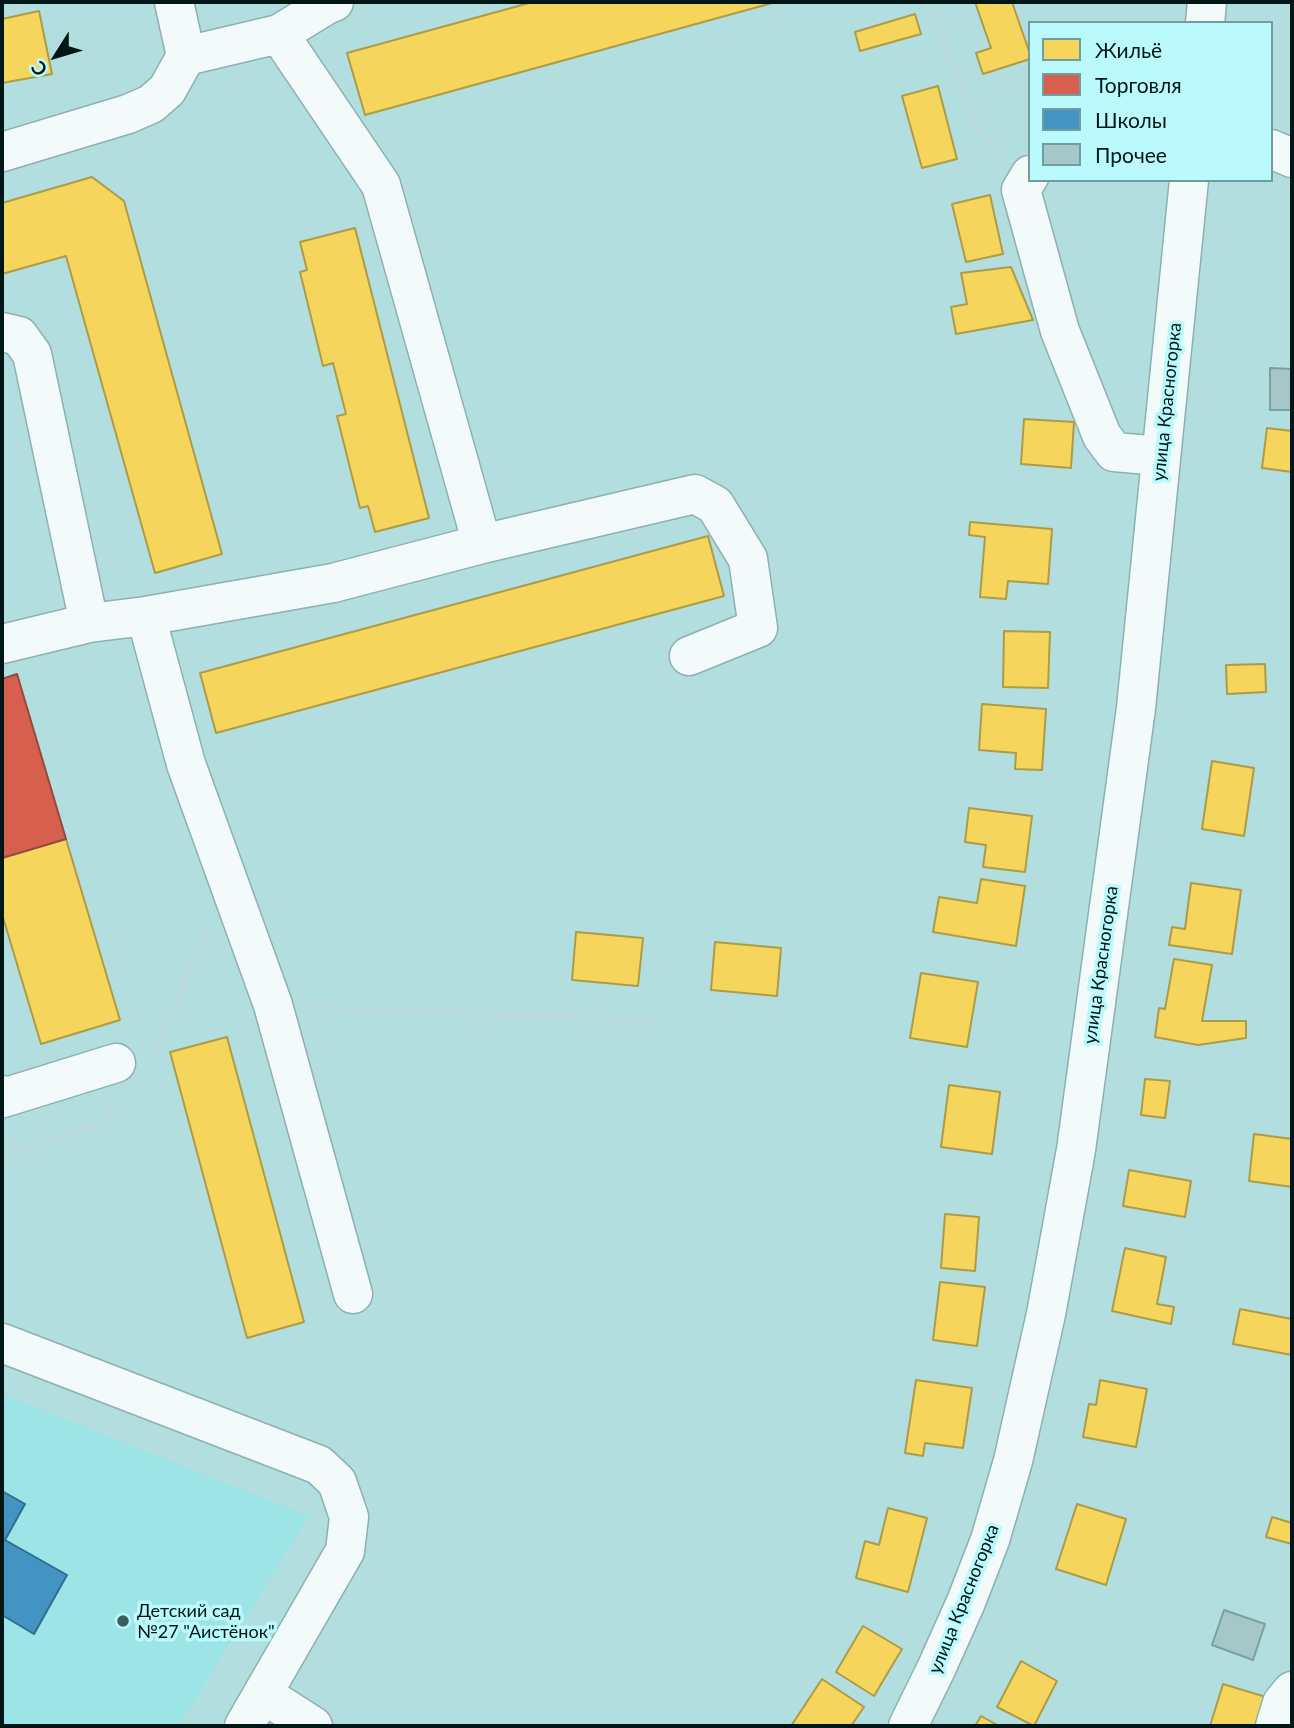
<!DOCTYPE html>
<meta charset="utf-8">
<style>
body{margin:0}
#map{position:relative;width:1294px;height:1728px;overflow:hidden;background:#b2dedf;font-family:Lato,sans-serif}
canvas{display:block}
.frame{position:absolute;inset:0;border:4px solid #001617;pointer-events:none}
.legend{position:absolute;left:1028px;top:21px;width:245px;height:161px;box-sizing:border-box;background:#baf9fc;border:2px solid #709ea0;margin:0;padding:9px 12px;list-style:none;font-size:21px;color:#001617}
.legend li{display:flex;align-items:center;gap:14px;height:35px}
.legend b{width:35px;border:2px solid #709ea0}
.north{position:absolute;left:21px;top:21px;width:70px;height:70px;-webkit-text-stroke:5px #baf9fc;paint-order:stroke;rotate:233deg;font-size:19px;font-weight:700;line-height:28px;text-align:center;color:#001617}
.north::after{content:'';display:block;margin:auto;width:24px;height:32px;background:#001617;clip-path:polygon(50% 0,100% 100%,50% 72%,0 100%)}
</style>
<div id="map">
<canvas width="1294" height="1728"></canvas>
<div class="frame"></div>
<ul class="legend">
<li><b style="height:19px;background:#f6d55c"></b>Жильё</li>
<li><b style="height:19px;background:#d6604d"></b>Торговля</li>
<li><b style="height:19px;background:#4393c3"></b>Школы</li>
<li><b style="height:19px;background:#a5c7c8"></b>Прочее</li>
</ul>
<div class="north">С</div>
</div>
<script>
const context = document.querySelector('canvas').getContext('2d');
context.lineJoin = 'round';
function paint(path, color) { context.fillStyle = color; context.fill(path, 'evenodd'); }
function stroke(path, color, width, dash) { context.strokeStyle = color; context.lineWidth = width; context.lineCap = dash ? 'butt' : 'round'; context.setLineDash(dash || []); context.stroke(path); }
function write(font, color, halo, rows, align = 'center') {
  context.font = font + ' Lato,sans-serif'; context.lineWidth = 7; context.setLineDash([]); context.textBaseline = 'middle'; context.strokeStyle = halo; context.fillStyle = color; for (const [text, x, y, turn = 0] of rows) {
    context.save(); context.translate(x, y); context.rotate((+turn || 0) * Math.PI / 180); context.textAlign = isNaN(turn) ? turn : align; if (halo) context.strokeText(text, 0, 0); context.fillText(text, 0, 0); context.restore();
  }
}
const built = new Path2D(`
 M2,1394L309,1516L179,1726H2Z`);
const homes = new Path2D(`
 M533,2H776L365,115L347,53Z
 M975,2H1012L1030,54V59L983,74L976,53L991,48Z
 M39,11L52,74L2,83V19Z
 M915,14L921,34L860,51L855,32Z
 M938,86L957,159L922,168L902,96Z
 M92,177L124,201L222,554L155,573L66,256L2,274V203Z
 M990,195L1003,254L966,262L952,204Z
 M355,228L429,518L375,532L368,506L360,508L337,416L346,414L333,363L323,366L300,272L307,270L300,242Z
 M1011,267L1033,320L956,334L951,307L967,304L961,273Z
 M1024,419L1074,422L1071,468L1021,464Z
 M1267,428L1292,431V472L1262,468Z
 M970,522L1052,529L1048,584L1008,581L1006,599L980,597L985,537L969,535Z
 M708,536L724,596L216,733L200,673Z
 M1004,631L1050,632L1048,688L1003,687Z
 M1265,664L1266,692L1227,694L1226,665Z
 M982,704L1046,709L1042,770L1015,769L1016,753L979,750Z
 M1212,761L1254,768L1244,836L1202,829Z
 M969,808L1032,816L1025,872L983,867L986,845L965,842Z
 M66,839L120,1020L41,1044L2,914V858Z
 M981,879L1025,886L1016,946L933,932L939,897L977,903Z
 M1191,883L1241,890L1232,954L1169,945L1172,927L1185,929Z
 M576,932L643,938L638,986L572,980Z
 M715,942L781,948L777,996L711,990Z
 M1174,959L1212,965L1202,1021H1246V1038L1198,1045L1155,1037L1159,1008L1165,1009Z
 M921,973L978,982L967,1047L910,1038Z
 M227,1037L304,1322L247,1338L170,1052Z
 M1145,1079L1170,1081L1165,1118L1141,1115Z
 M949,1085L1000,1092L992,1154L941,1147Z
 M1254,1134L1292,1139V1187L1249,1181Z
 M1129,1170L1191,1181L1185,1217L1123,1206Z
 M945,1214L979,1217L975,1271L941,1268Z
 M1125,1248L1166,1257L1157,1304L1174,1307L1171,1324L1112,1311Z
 M940,1282L985,1287L977,1346L933,1340Z
 M1240,1309L1292,1319V1355L1233,1344Z
 M916,1380L972,1388L963,1448L925,1443L923,1456L905,1453Z
 M1100,1380L1147,1389L1136,1447L1083,1437L1089,1404L1096,1405Z
 M1077,1504L1126,1519L1106,1585L1056,1569Z
 M888,1508L927,1518L908,1592L856,1578L865,1541L879,1545Z
 M1272,1517L1292,1523V1544L1266,1537Z
 M863,1626L902,1649L874,1696L836,1672Z
 M1021,1661L1057,1681L1034,1726L997,1707Z
 M822,1679L864,1707L851,1726H791Z
 M1223,1684L1266,1697L1258,1726H1210Z
 M981,1716L999,1726H975Z`);
const shops = new Path2D(`
 M17,674L66,839L2,858V679Z`);
const schools = new Path2D(`
 M2,1491L25,1504L5,1540L67,1575L34,1634L2,1615Z`);
const building = new Path2D(`
 M1270,368L1292,369V410H1270Z
 M1224,1610L1265,1624L1253,1660L1212,1645Z`);
const path = new Path2D(`
 M931,2L967,107L1001,160
 M309,1007L662,1021
 M151,1062L209,928
 M2,1154L98,1124L118,1100`);
const minor = new Path2D(`
 M279,34L381,185L482,544
 M186,56L279,34L328,4L334,2
 M1271,149L1292,158
 M2,152L128,114L151,104L167,90L186,56L174,2
 M1030,175L1021,190L1060,331L1102,436L1114,452L1161,456
 M2,332L19,336L32,354L89,623
 M146,616L186,764L273,1005L353,1294
 M2,644L89,623L146,616L333,583L482,544L695,494L715,505L748,559L758,628L689,656
 M2,1095L3,1098L116,1063
 M2,1343L319,1465L337,1482L349,1517L345,1551L244,1726
 M263,1694L313,1726
 M1275,1726L1282,1703L1292,1691`);
const major = new Path2D(`
 M1205,23L1207,2
 M908,1726L936,1669L966,1602L990,1540L1013,1461L1046,1314L1076,1150L1136,708L1189,180`);
const markers = [
 [123,1621,7,"#3e5c5d"]
];
const streetNames = [
 ["улица Красногорка",1167,402,-84],
 ["улица Красногорка",1101,965,-82],
 ["улица Красногорка",964,1599,-68]
];
const poiNames = [
 ["Детский сад",137,1611],
 ["№27 \"Аистёнок\"",137,1632]
];
paint(built, '#9de4e7');
paint(homes, '#f6d55c');
stroke(homes, '#ac9c47', 2);
paint(shops, '#d6604d');
stroke(shops, '#964a3d', 2);
paint(schools, '#4393c3');
stroke(schools, '#2f6e8f', 2);
paint(building, '#a5c7c8');
stroke(building, '#7ca0a1', 2);
stroke(minor, '#8db0b1', 41);
stroke(major, '#8db0b1', 41);
stroke(path, '#c7d6d6', 4.5, [3.5, 5]);
stroke(minor, '#f3fafa', 38);
stroke(major, '#f3fafa', 38);
for (const [x, y, r, color] of markers) { const dot = new Path2D(); dot.arc(x, y, r, 0, 2 * Math.PI); context.fillStyle = color; context.fill(dot); stroke(dot, '#baf9fc', 2.5); }
write('18px', '#001617', '#baf9fc', streetNames);
write('18px', '#001617', '#baf9fc', poiNames, 'left');
</script>
